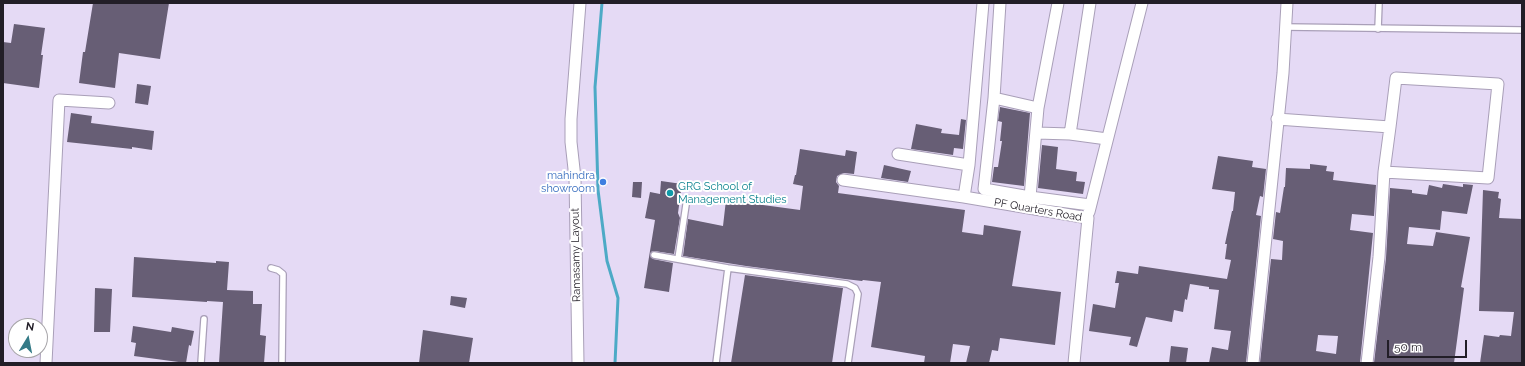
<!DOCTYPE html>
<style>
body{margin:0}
#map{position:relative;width:1525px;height:366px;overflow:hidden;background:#e5daf5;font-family:Raleway,sans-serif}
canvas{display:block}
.frame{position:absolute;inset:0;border:4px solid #221e27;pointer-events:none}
.north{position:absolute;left:8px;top:318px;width:40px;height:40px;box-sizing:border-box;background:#fff;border:1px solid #a7a5a9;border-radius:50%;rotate:10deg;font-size:11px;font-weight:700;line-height:16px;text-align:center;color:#221e27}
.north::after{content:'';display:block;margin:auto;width:14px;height:18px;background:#357b87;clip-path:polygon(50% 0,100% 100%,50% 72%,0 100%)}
.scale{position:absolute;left:1387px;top:340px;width:80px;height:18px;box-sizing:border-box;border:2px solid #221e27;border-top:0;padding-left:5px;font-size:12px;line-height:14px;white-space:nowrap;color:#221e27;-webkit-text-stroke:3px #fff;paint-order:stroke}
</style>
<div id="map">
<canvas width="1525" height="366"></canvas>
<div class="frame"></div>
<div class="north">N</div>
<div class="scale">50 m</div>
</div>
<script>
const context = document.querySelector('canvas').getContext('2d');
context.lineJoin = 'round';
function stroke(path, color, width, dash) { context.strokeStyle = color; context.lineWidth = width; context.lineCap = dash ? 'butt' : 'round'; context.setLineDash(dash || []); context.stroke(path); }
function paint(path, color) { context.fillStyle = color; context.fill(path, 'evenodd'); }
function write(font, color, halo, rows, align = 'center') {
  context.font = font + ' Raleway,sans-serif'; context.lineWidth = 4; context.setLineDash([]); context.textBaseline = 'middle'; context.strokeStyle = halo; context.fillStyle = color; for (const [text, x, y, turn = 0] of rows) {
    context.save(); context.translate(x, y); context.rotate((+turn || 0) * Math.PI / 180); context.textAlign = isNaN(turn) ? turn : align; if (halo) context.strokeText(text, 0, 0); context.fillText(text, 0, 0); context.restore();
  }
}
const stream = new Path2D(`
 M602,3L595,87L598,190L607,261L618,298L615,363`);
const building = new Path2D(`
 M93,3H169L160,59L119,53L115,88L79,83L83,52H85Z
 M14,24L45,28L41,55H43L39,88L3,83V42L11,43Z
 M137,84L151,86L148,105L135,103Z
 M1000,107L1030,113L1024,186L992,182L994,167H998L1002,141H1000L1002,122L998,121Z
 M71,113L92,116L91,123L154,131L152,150L132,147V149L67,142Z
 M961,119L966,120L963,149L954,148L953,155L911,149L916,124L942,129L941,133L959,135Z
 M1042,145L1058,147L1056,169L1077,172L1076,181L1085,182L1083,194L1038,188Z
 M800,149L845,156L846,150L857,152L854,174L844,173L837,176L836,182L839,186L838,193L965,210L962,232L983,235L984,225L1021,231L1012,286L1061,292L1055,345L1000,338L998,351L992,350L989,363H966L970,346L953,344L950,363H924L925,356L871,347L881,282L863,280L862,281L845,279L746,266L683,256L688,219L723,226L726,200L800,210L803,186L793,184L795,175H796Z
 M1218,156L1253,161L1252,167L1266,169L1263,197L1260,196L1256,215L1261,216L1246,363H1209L1212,347L1228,350L1231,331L1214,329L1219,290L1209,289V287L1190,284L1187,300L1185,299L1183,312L1174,310L1172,322L1146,317L1137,347L1129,345L1131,337L1089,331L1093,304L1115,308L1119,283H1115L1117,271L1138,274L1139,266L1227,279L1231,260L1225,259L1227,244H1225L1232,211H1233L1235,192L1212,189Z
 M1310,164L1327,166L1326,171L1334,172L1333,180L1376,185L1374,216L1352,214L1350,230L1373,233L1360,363H1260L1271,259L1282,260L1283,241L1273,239L1276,212L1280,213L1284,187H1285L1286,168L1310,169ZM1318,335L1338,336L1336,354L1316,351Z
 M884,165L911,171L908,182L881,178Z
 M661,181L682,184L678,213L680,218L674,254L654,251L651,252L650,255L653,259L673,263L669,292L644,288L655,220L645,218L650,192L660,194Z
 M633,182H642L641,198L632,197Z
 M1443,184L1463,187V184L1473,185L1467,214L1442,211L1440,230L1409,227L1407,244L1433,246L1436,232L1470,237L1461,287L1464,288L1454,363H1374L1386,258L1390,188L1412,190V193L1427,195L1429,185L1442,188Z
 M1483,190L1499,192L1498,198L1501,199L1499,218L1522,219V363H1480L1484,335L1499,337L1500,335L1511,336L1514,312L1479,311Z
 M134,257L216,263V261L229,262L227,290L253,291V304H262L260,335L266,336L264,363H219L223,302L207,301V302L132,297Z
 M745,275L843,288L832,363H731Z
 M95,288L112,289L110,332H94Z
 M451,296L467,298L465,308L450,305Z
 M133,326L171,332L172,327L194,331L191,346L189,345L186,363L134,356L136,343L131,342Z
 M423,330L473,338L469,363H419Z
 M1171,346L1188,348L1186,363H1169Z`);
const lane = new Path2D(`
 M1286,27L1522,30
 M1378,29L1379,3
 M654,255L728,268L847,284L855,288L858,294L848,363
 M678,259L687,198
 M271,268L278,270L283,274L282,363
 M201,363L204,319
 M716,363L728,268`);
const street = new Path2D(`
 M1000,3L994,98L984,189L1030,197L1090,205
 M994,98L1038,108
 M1277,119L1390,127L1384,172L1379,257L1367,363
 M1037,133L1070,134L1107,139
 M1070,134L1090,3
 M898,154L969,165
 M1384,172L1488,178L1498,84L1396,78L1390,127
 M843,180L964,197L1088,218L1074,363
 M964,197L969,165L983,3
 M1030,197L1038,108L1058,3
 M1089,212L1142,3
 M46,363L59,100L109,103
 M578,363L575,178L571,142V119L580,3
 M1253,363L1283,73L1287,3`);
const markers = [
 [603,182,4,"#3f7fe0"],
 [670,193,4,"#0f9aa8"]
];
const shopNames = [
 ["mahindra",595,176],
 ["showroom",595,189]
];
const cultureNames = [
 ["GRG School of",678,187],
 ["Management Studies",678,200]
];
const streetNames = [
 ["PF Quarters Road",1038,210,10],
 ["Ramasamy Layout",576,255,-91]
];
stroke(stream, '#4daac6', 3);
paint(building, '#675e75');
stroke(lane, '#a99fb8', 8);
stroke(street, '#a99fb8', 13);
stroke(lane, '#fff', 5.5);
stroke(street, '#fff', 11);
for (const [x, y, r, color] of markers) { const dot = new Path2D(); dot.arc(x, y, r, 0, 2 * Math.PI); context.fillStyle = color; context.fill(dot); stroke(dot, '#fff', 1.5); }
write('11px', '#366cbe', '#fff', shopNames, 'right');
write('11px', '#0d838f', '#fff', cultureNames, 'left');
write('11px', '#221e27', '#fff', streetNames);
</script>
